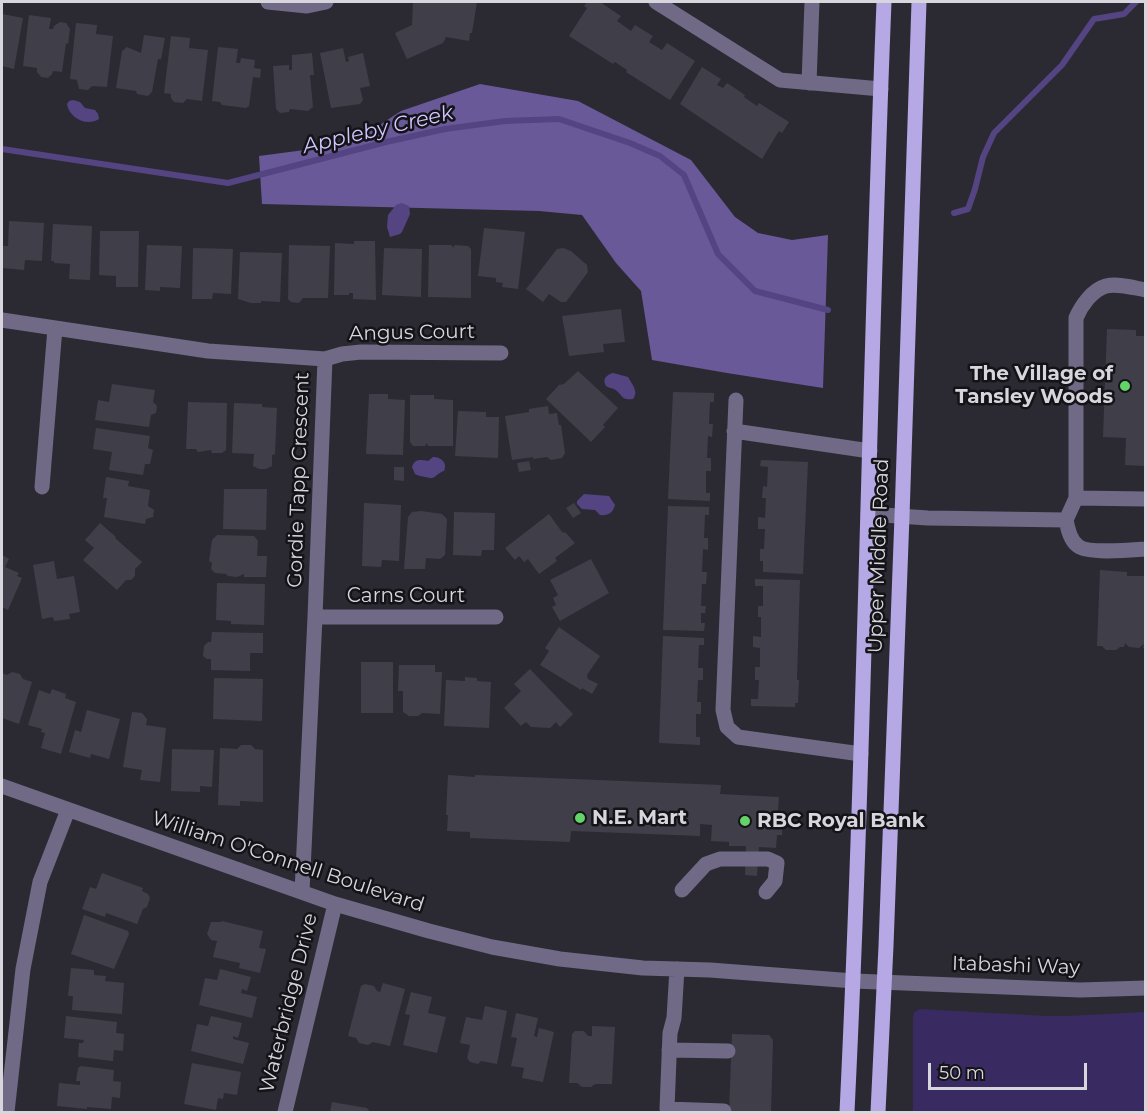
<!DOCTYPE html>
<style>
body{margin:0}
#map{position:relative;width:1147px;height:1114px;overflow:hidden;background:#2b2a33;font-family:Montserrat,sans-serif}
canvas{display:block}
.frame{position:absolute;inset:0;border:3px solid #d8d6dd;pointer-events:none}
.scale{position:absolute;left:928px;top:1063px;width:159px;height:27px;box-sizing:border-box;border:3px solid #d8d6dd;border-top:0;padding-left:8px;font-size:18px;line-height:21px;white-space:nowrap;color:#d8d6dd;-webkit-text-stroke:4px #141317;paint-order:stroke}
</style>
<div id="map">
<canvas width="1147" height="1114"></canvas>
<div class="frame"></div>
<div class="scale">50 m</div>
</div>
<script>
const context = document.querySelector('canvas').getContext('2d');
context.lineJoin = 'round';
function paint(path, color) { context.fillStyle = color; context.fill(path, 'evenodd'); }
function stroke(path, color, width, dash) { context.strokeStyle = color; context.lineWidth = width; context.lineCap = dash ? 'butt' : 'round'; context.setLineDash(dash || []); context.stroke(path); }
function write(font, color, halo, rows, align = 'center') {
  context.font = font + ' Montserrat,sans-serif'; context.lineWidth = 5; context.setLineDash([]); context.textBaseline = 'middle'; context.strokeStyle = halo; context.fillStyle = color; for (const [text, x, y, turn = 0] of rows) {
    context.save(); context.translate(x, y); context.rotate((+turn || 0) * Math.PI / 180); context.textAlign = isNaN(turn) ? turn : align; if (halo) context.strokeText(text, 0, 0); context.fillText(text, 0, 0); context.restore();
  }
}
const green = new Path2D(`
 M920,1009L1045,1016H1067L1145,1012V1112H913V1018L914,1012Z`);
const forest = new Path2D(`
 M480,84L578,101L691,160L735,217L758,233L792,240L828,235L823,388L727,373L652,360L641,291L616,263L582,215L539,211L262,204L259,156L312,149L369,132L401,111Z`);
const water = new Path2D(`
 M73,100L80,102L85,108L95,110L98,114L99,119C87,127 69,118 67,104L69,101Z
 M402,203L409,206L410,214L402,232L400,234L390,237L387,227L388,215L396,205Z
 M613,373L628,377C632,384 639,392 633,399C620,401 623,394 614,389C612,388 609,388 606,386C602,379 606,375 613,373Z
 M433,457C441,457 448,463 444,471C439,472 436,477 432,478C430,478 418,476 415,474L412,467C415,458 421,460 428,461Z
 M584,494L609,496L615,505C613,513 608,516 600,515L595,510L582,509L577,504V501Z`);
const stream = new Path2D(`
 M2,149L228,183L386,142L445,129L505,121L559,119L630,143L660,156L684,175L718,254L755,291L828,310
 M954,213L968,209L975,189L983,157L994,133L1062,65L1094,19L1124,14L1136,2`);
const building = new Path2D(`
 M413,2H477L472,33H470L469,41L446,37L443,43L407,59L395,33L412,25Z
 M587,2H600L621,16L617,21L631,31L635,25L653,36L649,42L662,50L667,43L695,61L670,100L626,72L627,70L615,62L613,64L569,36L587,8L584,6Z
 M2,14L23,18L14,69L2,66Z
 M29,15L51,18L49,29H53L54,26L60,22L66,23L70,29L68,44L66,43L62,72L53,71L52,74L48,78L41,77L37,72V68L23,66Z
 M76,23L97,25L96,34L113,36L107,87L92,86L88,90L79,89L77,80L70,79Z
 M144,35L165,38L161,59H158L152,92L148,96L137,94L136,91L116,88L122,51L127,47L141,53Z
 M171,36L190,38L189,48L208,50L202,101L187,99L183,103L174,102L171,98V94L164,93Z
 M218,47L238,49L236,63H240L241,58L255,60L254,68L261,69L260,78L253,77L249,106L246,108L222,105L220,102L212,101Z
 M343,48L346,62L349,61L348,57L363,53L370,86L360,88L363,100L360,104L331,108L320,53Z
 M312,53L314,75H310L313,107L308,111L290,109L289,112L280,113L276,109L273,66L289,65V70H292V55Z
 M702,67L721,79L717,85L723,88L727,83L745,95L744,97L757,106L759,103L789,122L782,133L779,131L762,159L680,104Z
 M9,221L44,223L42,261L25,260L24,270L2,268L3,246H8Z
 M53,224L92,226L90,280L69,279L70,264L54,263V261H51Z
 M484,228L525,232L518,289L502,287L503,283L496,282V278L478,276Z
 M100,231H139L138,287H116V276L99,275Z
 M354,241H375L376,300L353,299V293H349V295H334L335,243L354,244Z
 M147,245L182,246L180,288L160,287V291L145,290Z
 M289,245L330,246L328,298H303L299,303L291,302L288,299Z
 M429,245H451L454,248V245L468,246L471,249V298L428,297Z
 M193,248L233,249L231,294L213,293L212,299H192Z
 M384,248L422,249L421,297L382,295Z
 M563,248L571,251L587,265L588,272L566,302H561L549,294L543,302L526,289L557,249Z
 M240,252L282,253L280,302L261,301V303H251L238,299Z
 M621,309L625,342L603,344L604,352L569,356L562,316Z
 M1107,329L1136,330V336H1146V466L1125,465L1126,438L1103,437Z
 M578,371L618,408L603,425L605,427L591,442L546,399L559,385L564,384Z
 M112,384L155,390L153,402L157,406L156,413L151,415L149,427L95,420L98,400L109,402Z
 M673,392L714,393V402H710L709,424H713L712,437L708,436L707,458H711V471H706V493H710V501L668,499Z
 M369,394H388V399L405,400L403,455L366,454Z
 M410,395H434V399L453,400V446H428L427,443L425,446H413L410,442Z
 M188,402L227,403L226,450L222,453H212L211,450L198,452L196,449H186Z
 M234,403L262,404V407L277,408L275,454L272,455V466L266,469H259L253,466L254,454L232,453Z
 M548,406L549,414L557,413L559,425H561L565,453L562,458L551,460L547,457L533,459V457L512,460L505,416L529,412V409Z
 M458,411L486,412V417H499L498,458L455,456Z
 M96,428L150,436L148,448L153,450L150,464H145L143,475L109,470L112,452L93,449Z
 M761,460L808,462L803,574L763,572V561H760V549H764L765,529H758V517L765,518L766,498H762L763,486L767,487L768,467L760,466Z
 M529,461L531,470L519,472L517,463Z
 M394,467H404V481L394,480Z
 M106,477L129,481L128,486L150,490L148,506L154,510L153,517L146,519L145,524L104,517L107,498H103Z
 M224,489H267L266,530L223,529Z
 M364,503L401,505L399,561L382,560L381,567L362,566Z
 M574,503L581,513L573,518L566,508Z
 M668,506L709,507V515H705L704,538H708V550L703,549L702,572H707L706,584H702L701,606H706L705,613H701V623H705L704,631L663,630Z
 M421,511L442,514L447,519L445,555L440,559L426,558L425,569H404L408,517L412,512Z
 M454,512L495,513L494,550H482L481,556L453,555Z
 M549,514L562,532L566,533L575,543L555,558L557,561L539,574L528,559L524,562L519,556L515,560L505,548Z
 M100,523L116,537L115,538L142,562L135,569V576L131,580H126L117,590L83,560L94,548L85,540Z
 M217,535L254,536L258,541L257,556H267L266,577H244V574L237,577L228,576L226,574L215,573L211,569L212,563L209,561L212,540Z
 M2,555L9,559L5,567L19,573L17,576L22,578L8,610L2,607Z
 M591,559L609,593L560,621L552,607L556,605L553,598L558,595L550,580Z
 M54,561L57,579L74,576L80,612L69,614L70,619L54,621L53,617L42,619L33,565Z
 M1100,570L1127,572V576H1146V648H1143L1144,644L1139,648L1129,647L1125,643L1124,647H1120L1116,650H1106L1102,646H1097Z
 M755,579L800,580L797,680H799L798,703H795V707L751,706V699H758L759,680H755V667H760V648L753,647V636L761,637V617H758V606H763V586H755Z
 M217,583L265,584L264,625L231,624V621L216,620Z
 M559,627L600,656L587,675L588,679L598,684L592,694L582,688L581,690L540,665L549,651L545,648Z
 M212,632L263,633V653H250V671L211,670V659H207L203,656L204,646L208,642H211Z
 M663,636L704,638V645H699L698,668H703V680H698L697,702H701V714H696V737H700V745L659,743Z
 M361,662H393V713H361Z
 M399,665H435V672H442L440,714L422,713L418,716H409L403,712V691H398Z
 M530,669L573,714L560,727L556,722L550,728L531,727L526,722L521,726L504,708L521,691L514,684Z
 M12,672L20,674L23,679L32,682L19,724L2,718V673L7,675Z
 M465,677L477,678V681L491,682L489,728L444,726L446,680L465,681Z
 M214,678L263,679L262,721L213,719Z
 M52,689L66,694L65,698L76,702L61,754L41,748L45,733L41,732L42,729L28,725L39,690L50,694Z
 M87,710L120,719L109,759L91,754L90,758L69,752L75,730L81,732Z
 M132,712L142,713L147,719L146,725L166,728L160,782L140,780L142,770L123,767Z
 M241,745H251L255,749L263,750V802L240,801V806L218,805L220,748L237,749Z
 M172,749L214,750L212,787L200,786V792L171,791Z
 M448,775L475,777V775L721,785L720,794L779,797L778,811L783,810L782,835H777L776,848L759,847L757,876L745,875L746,846H729V842L711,841L712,825L700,824V836L571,831L570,842L470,838V832L447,831L448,815H446Z
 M102,873L143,888L142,891L148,894L150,898L147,907L143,909L137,924L106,913L105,917L82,909L90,887L96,889Z
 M84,915L128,931L129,934L114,969L71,954Z
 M222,921L263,931L259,948L266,949L260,973L239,968L240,963L213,957L217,941L211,940L207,934L211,922H221Z
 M71,968L94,970V975L106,976L105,981L124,983L122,1014L72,1010L73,996H68Z
 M220,969L251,977L247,991L242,989L241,993L257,997L252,1018L199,1005L205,978L217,980Z
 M383,983L405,989L390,1046L373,1042L368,1045L359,1043L356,1038L348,1036L361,986L365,984L374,986L377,991L380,992Z
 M411,992L432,997L428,1013L446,1017L437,1053L403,1045L410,1015L405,1014Z
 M485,1006L507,1011L497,1064L481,1061L478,1064L470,1062L467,1058L470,1045L460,1043L466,1017L482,1020Z
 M516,1013L538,1018L534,1036L537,1037L539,1028L554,1032L543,1082L522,1078L524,1068L511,1066L517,1038L511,1037Z
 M66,1016L117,1022L116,1033L124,1034L123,1051L114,1050L113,1061L78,1057L79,1043H83L84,1040L64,1038Z
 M211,1016L242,1023L238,1038L233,1036V1039L249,1043L243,1064L191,1051L197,1024L208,1026Z
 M592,1026L615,1027L612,1084H595L591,1087H582L577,1083H569L572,1034L575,1031H584L588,1036H592Z
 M732,1034L769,1035L773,1040L771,1112H729Z
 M192,1063L241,1072L237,1095L224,1093L223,1099L218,1098L216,1110L184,1104Z
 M81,1066L114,1070L113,1081L121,1082L120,1098L112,1097L111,1109L87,1107V1109L57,1106L59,1083L80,1085V1081H76L78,1068Z
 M332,1102L367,1108L370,1112H330Z`);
const minor = new Path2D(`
 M268,2L307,6L326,2
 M656,2L780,80L881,89
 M809,83L812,2
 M2,320L208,351L325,359L315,617L302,892
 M325,359L342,354L361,352L501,353
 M736,400L723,710L727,727L738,737L861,754
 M734,431L870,451
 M42,487L55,328
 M1076,498L1146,499
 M868,514L928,518L1066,520C1068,529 1070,540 1078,546C1088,554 1131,550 1146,549
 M1066,520L1076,498V318C1081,306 1092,290 1106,286C1118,283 1134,288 1146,290
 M315,617H496
 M2,786L335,904L429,931L492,947L560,959L643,968L710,970L854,981L1080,990L1146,988
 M682,890L706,864L720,859H768L777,863L775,881L766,892
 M677,969L674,1018L670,1033L667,1109L724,1111
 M669,1050L728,1051
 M7,1112L23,969L40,882L68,810
 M285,1112L335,904`);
const major = new Path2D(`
 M847,1112C865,742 869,372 884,2
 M878,1112L886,946L902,516L919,2`);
const markers = [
 [1125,386,6,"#64d468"],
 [580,818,6,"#64d468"],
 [745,821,6,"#64d468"]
];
const streetNames = [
 ["Angus Court",412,333,-1],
 ["Gordie Tapp Crescent",299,480,-88],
 ["Upper Middle Road",879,556,-88],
 ["Carns Court",406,596],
 ["William O'Connell Boulevard",288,862,18],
 ["Itabashi Way",1016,966,2],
 ["Waterbridge Drive",289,1003,-76]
];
const poiNames = [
 ["The Village of",1113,374,"right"],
 ["Tansley Woods",1113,397,"right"],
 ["N.E. Mart",592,818],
 ["RBC Royal Bank",757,821]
];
const waterNames = [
 ["Appleby Creek",378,130,-13]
];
paint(green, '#3a2a62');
paint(forest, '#695999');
paint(water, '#544482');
stroke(stream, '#544482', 6);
paint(building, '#403e49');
stroke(minor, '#706a87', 15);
stroke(major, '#b5a8e4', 15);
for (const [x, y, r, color] of markers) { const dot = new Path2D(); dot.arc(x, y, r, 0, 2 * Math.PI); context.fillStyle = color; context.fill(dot); stroke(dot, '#141317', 2); }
write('20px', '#d8d6dd', '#141317', streetNames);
write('bold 20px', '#d8d6dd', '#141317', poiNames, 'left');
write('italic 21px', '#d1c5fe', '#141317', waterNames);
</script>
